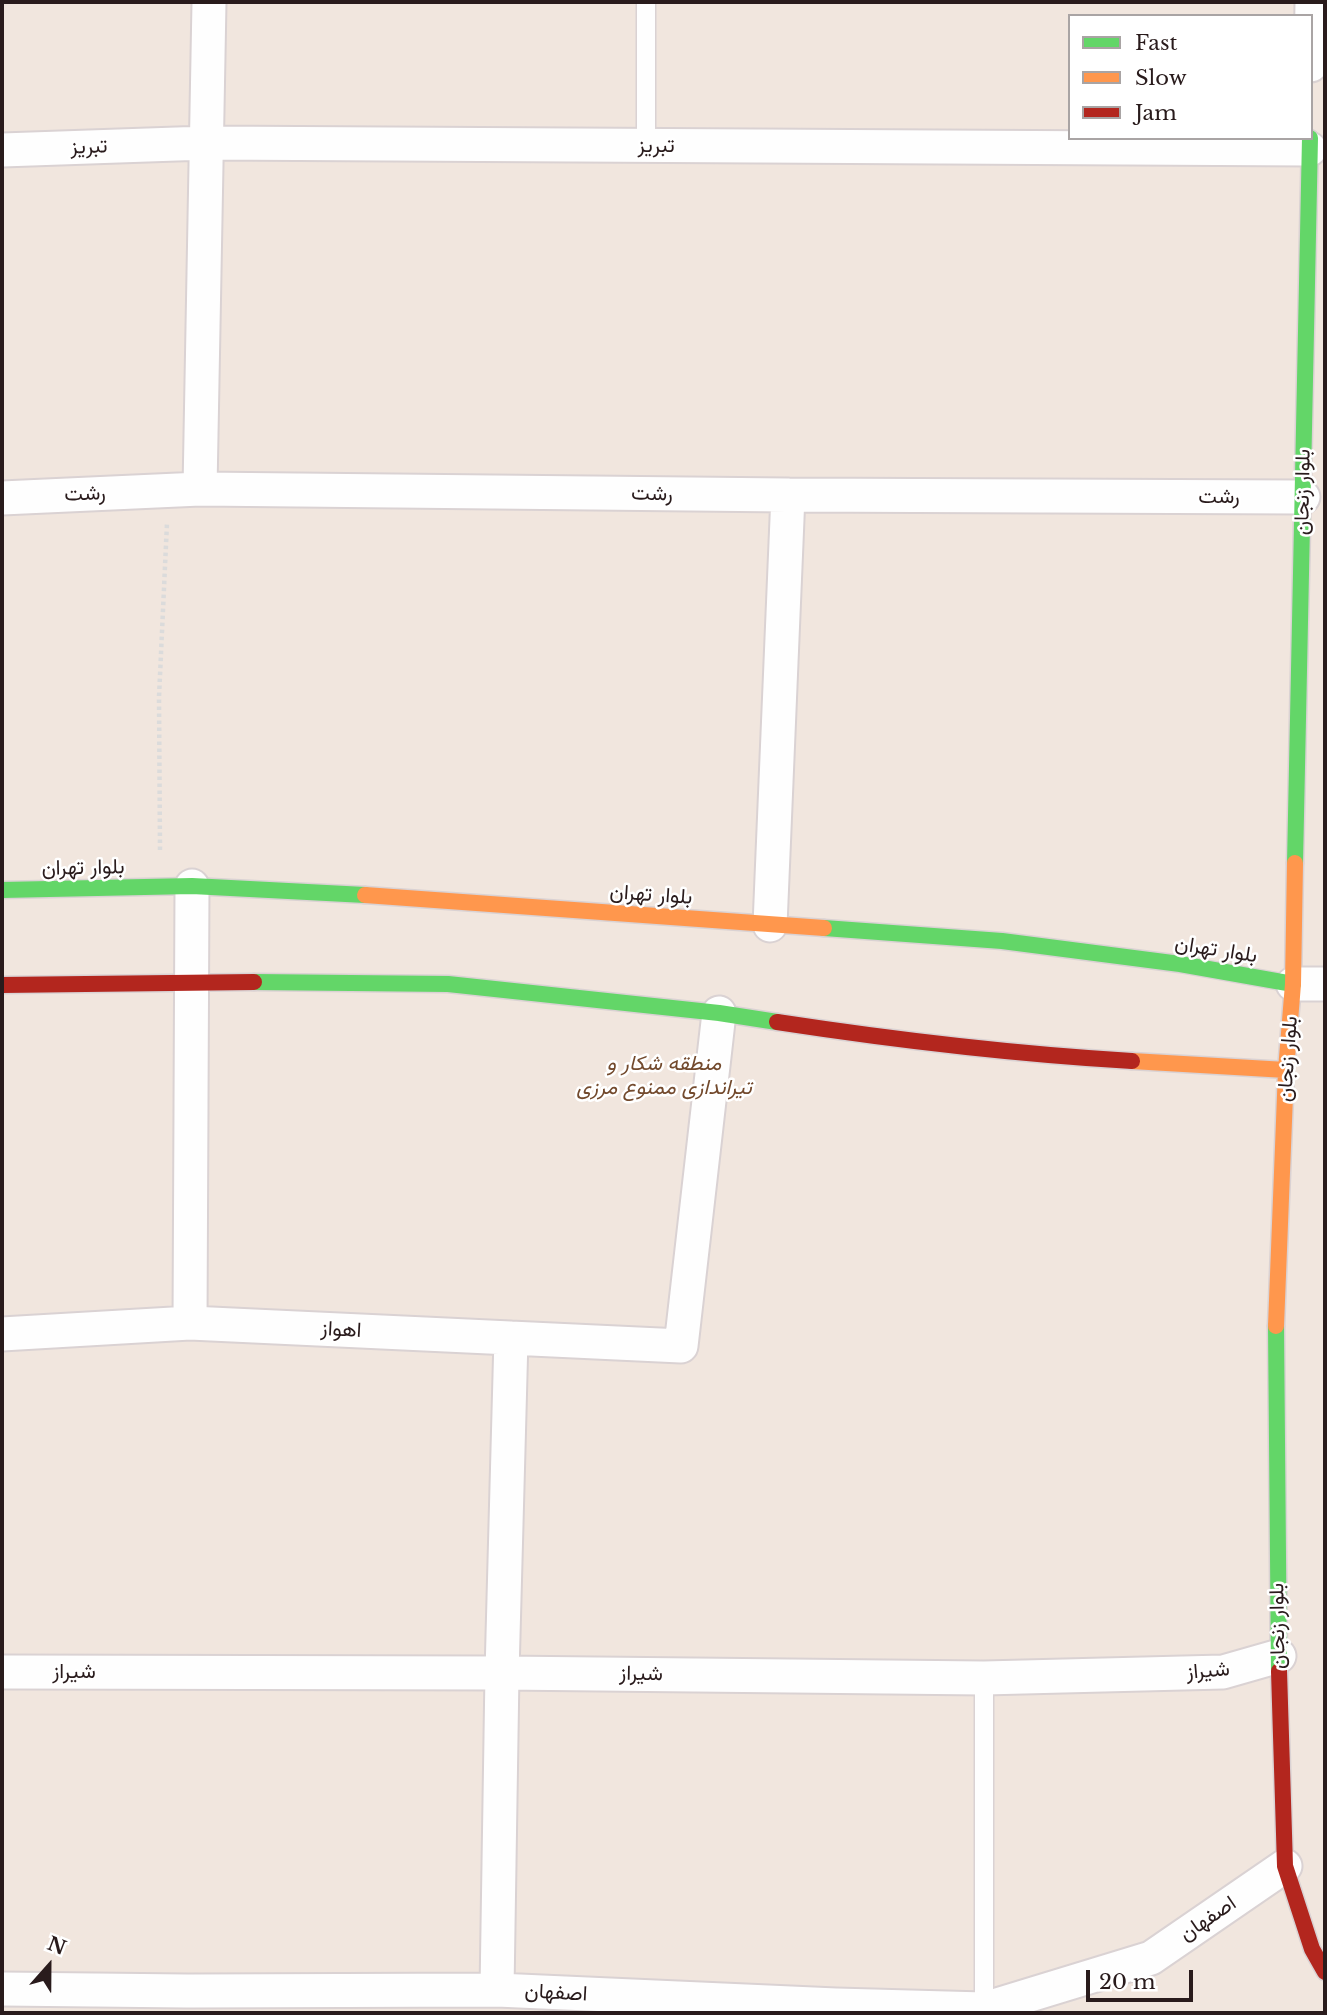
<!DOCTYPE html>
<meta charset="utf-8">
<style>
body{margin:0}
#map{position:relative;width:1327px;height:2015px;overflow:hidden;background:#fafafa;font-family:"Libre Baskerville",serif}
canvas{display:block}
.frame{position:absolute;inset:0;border:4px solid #291b1c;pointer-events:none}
.legend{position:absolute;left:1068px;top:14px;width:245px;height:126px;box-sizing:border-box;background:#fff;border:2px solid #a9a4a4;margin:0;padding:9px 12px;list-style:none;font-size:21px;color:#291b1c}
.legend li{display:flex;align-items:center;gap:14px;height:35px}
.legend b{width:35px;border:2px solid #a9a4a4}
.north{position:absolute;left:14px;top:1931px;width:70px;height:70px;-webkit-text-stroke:5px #fff;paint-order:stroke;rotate:21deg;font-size:19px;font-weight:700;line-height:28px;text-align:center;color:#291b1c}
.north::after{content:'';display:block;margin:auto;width:24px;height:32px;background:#291b1c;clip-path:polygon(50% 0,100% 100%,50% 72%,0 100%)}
.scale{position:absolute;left:1086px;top:1970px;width:107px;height:32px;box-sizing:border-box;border:4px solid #291b1c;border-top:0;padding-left:9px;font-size:21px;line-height:24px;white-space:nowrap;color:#291b1c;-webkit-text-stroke:5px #fff;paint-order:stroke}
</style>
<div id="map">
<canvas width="1327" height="2015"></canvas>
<div class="frame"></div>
<ul class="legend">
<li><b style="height:9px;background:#63d668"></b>Fast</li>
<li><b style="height:9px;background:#ff974d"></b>Slow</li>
<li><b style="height:9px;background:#b3261e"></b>Jam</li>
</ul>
<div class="north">N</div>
<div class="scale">20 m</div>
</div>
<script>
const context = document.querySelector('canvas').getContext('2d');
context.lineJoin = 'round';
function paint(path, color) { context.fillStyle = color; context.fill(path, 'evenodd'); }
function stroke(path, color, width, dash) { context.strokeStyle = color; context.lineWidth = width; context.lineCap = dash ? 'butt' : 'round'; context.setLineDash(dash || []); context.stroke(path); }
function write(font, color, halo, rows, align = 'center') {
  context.font = font + ' "Libre Baskerville",Vazirmatn,serif'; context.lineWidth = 5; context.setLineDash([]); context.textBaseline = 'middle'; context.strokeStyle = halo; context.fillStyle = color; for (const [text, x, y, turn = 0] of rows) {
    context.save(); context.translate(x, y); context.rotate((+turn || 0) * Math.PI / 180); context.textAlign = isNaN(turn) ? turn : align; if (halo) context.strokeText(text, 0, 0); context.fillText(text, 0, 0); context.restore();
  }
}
const green = new Path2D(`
 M2,2H1325V2013H2ZM1070,16H1311V138H1070Z`);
const path = new Path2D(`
 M160,850L159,697L167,523`);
const lane = new Path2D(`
 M646,2V146
 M984,1678V2009`);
const street = new Path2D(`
 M1311,65L1312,2
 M2,150L206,143L1310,149
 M200,489L209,2
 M2,498L200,489L788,495L1303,497
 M770,925L788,495
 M1293,984H1325
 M190,1323L192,886
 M2,1334L190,1323L681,1346L719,1013
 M2,1672L502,1673L984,1678L1223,1672L1279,1656
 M2,1989L188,1991L497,1990L836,2005L984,2009L1151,1958L1285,1866
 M497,1990L502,1673L511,1338`);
const fast = new Path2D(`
 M1295,863L1310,138
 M2,890L192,886L365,895
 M824,928L1002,941L1180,964L1293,984
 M254,982L448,984L719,1013L777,1022
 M1276,1326L1279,1671`);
const slow = new Path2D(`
 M365,895L824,928
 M1132,1061L1286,1070
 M1276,1326L1286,1070L1293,984L1295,863`);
const jam = new Path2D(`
 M2,985L254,982
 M777,1022C895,1040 1013,1054 1132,1061
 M1279,1671L1285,1866L1312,1949L1325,1972`);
const streetNames = [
 ["تبریز",656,146],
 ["تبریز",89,147,-2],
 ["بلوار زنجان",1303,492,-89],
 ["رشت",85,494,-2],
 ["رشت",652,494,1],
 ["رشت",1219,497],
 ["بلوار تهران",83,868,-1],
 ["بلوار تهران",651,895,4],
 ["بلوار تهران",1216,950,9],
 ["بلوار زنجان",1288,1059,-86],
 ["اهواز",341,1330,3],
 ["بلوار زنجان",1278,1626,-91],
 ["شیراز",1208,1671,-5],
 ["شیراز",74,1672],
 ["شیراز",641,1674,1],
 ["اصفهان",1208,1919,-34],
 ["اصفهان",556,1993,3]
];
const parkNames = [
 ["منطقه شکار و",664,1064],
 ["تیراندازی ممنوع مرزی",664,1088]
];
paint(green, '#f1e6de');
stroke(lane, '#dad2d3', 21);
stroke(street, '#dad2d3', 37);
stroke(fast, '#dad2d3', 19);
stroke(slow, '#dad2d3', 19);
stroke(jam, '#dad2d3', 19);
stroke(path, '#dbdbdb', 4.5, [3.5, 3.5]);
stroke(lane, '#fefefe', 18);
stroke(street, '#fefefe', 33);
stroke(fast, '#63d668', 16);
stroke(slow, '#ff974d', 16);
stroke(jam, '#b3261e', 16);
write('21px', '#291b1c', '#fff', streetNames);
write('italic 21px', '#734a2d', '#fff', parkNames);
</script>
